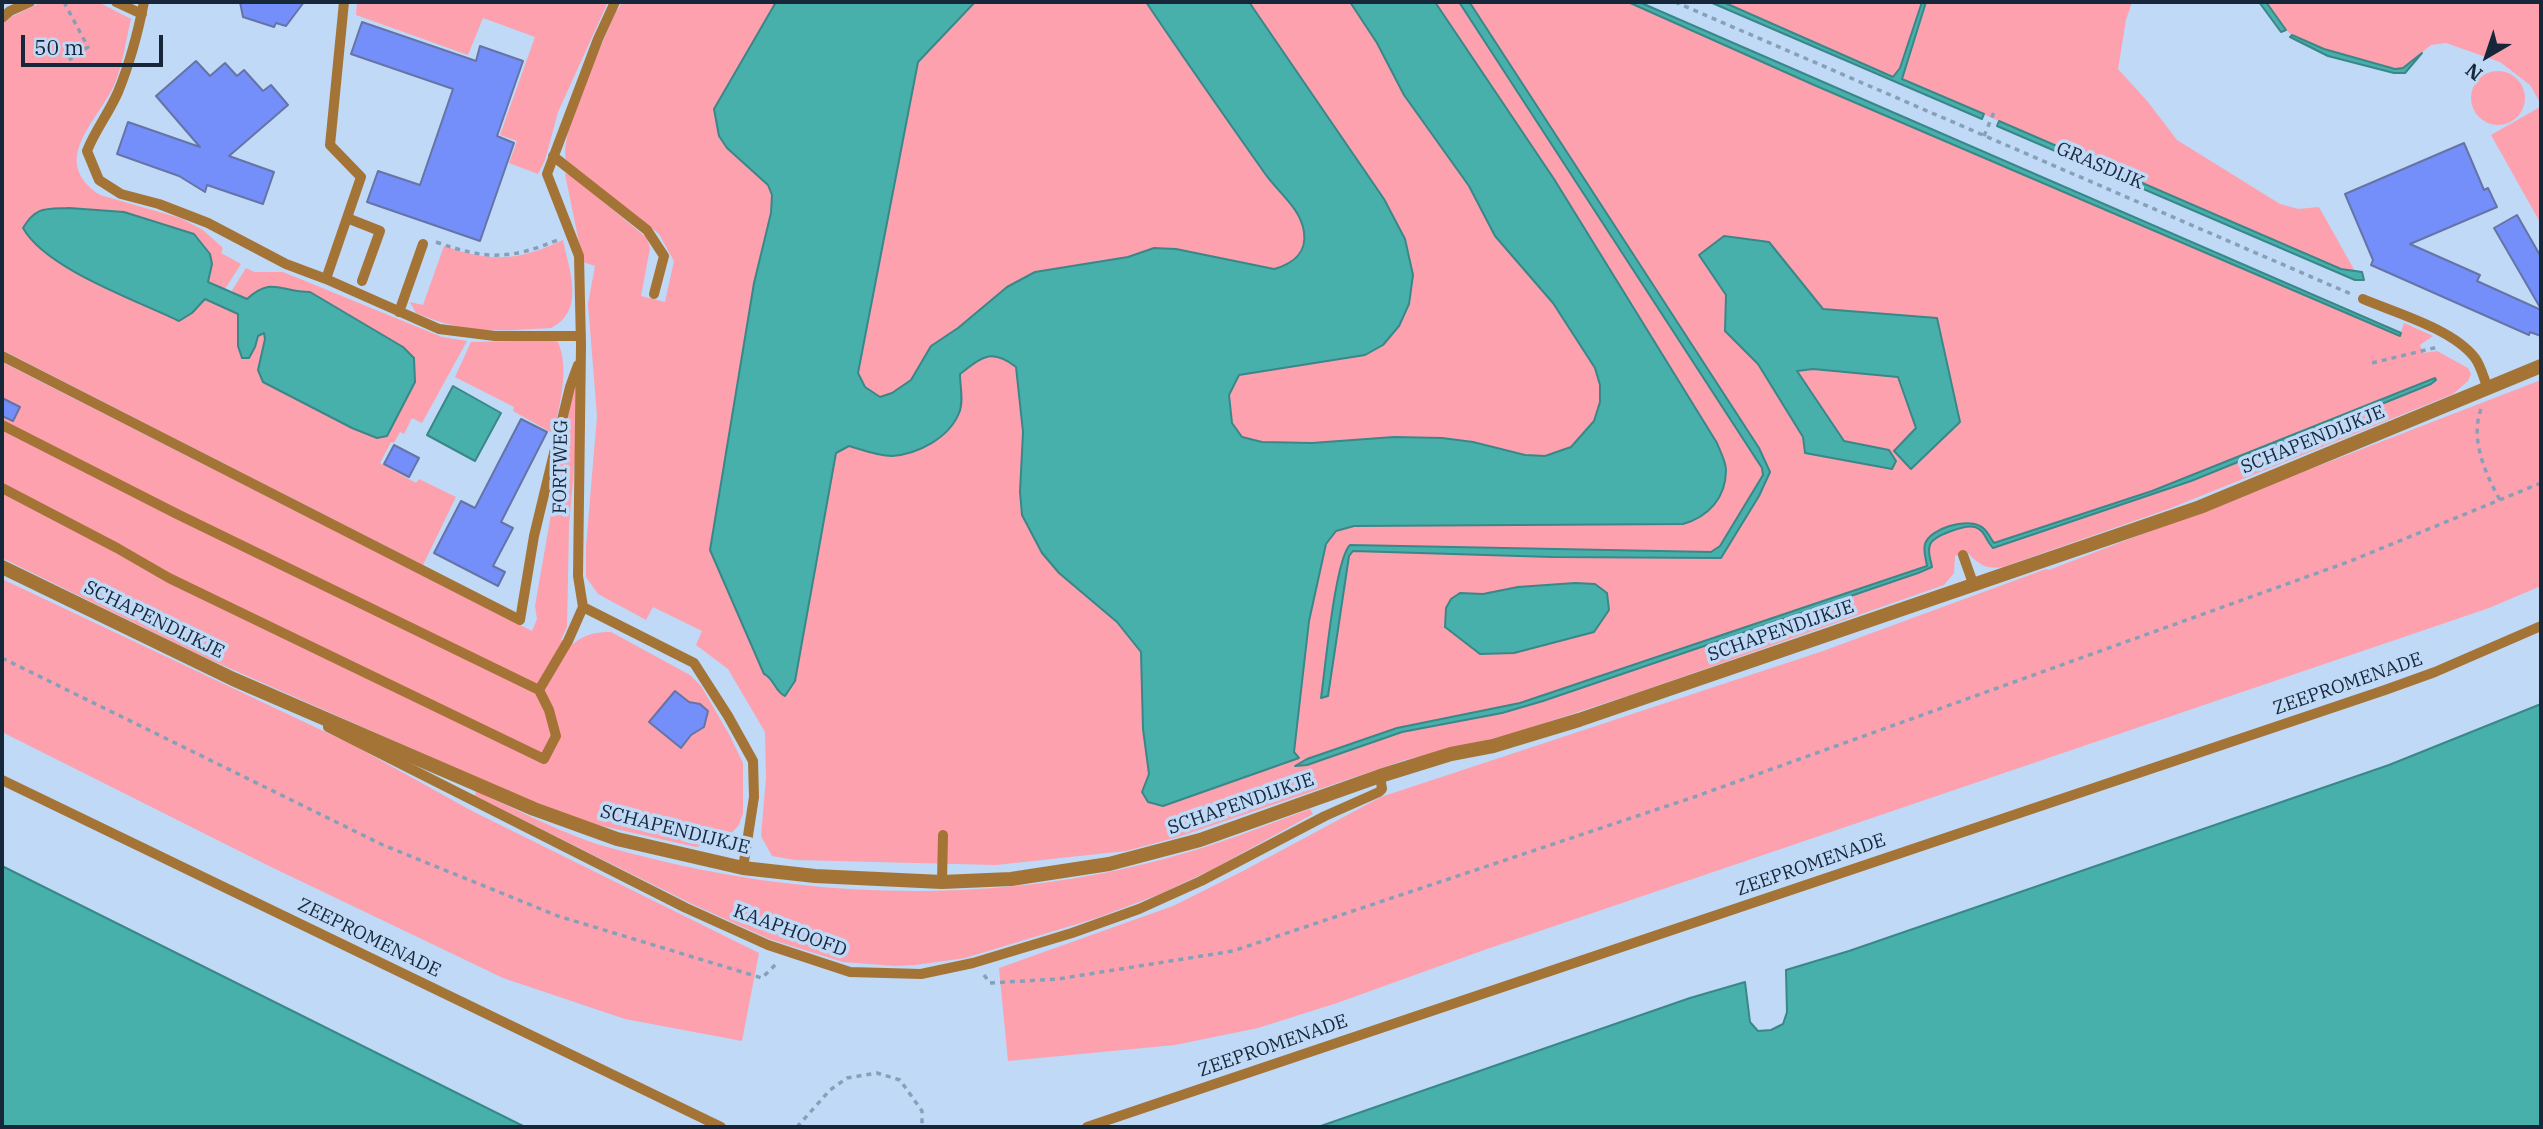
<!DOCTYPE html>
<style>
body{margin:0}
#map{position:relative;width:2543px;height:1129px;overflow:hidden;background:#bfd9f6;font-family:"IBM Plex Serif",serif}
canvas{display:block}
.frame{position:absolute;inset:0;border:4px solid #162739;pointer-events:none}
.north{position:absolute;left:2452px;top:21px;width:70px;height:70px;-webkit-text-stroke:5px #bfd9f6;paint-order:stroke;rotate:219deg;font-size:19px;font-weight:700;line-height:28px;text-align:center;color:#162739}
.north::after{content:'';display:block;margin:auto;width:24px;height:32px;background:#162739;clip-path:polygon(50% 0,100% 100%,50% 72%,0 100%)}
.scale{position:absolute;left:21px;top:35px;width:142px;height:32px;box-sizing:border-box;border:4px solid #162739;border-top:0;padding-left:9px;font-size:21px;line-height:24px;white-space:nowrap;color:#162739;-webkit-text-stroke:5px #bfd9f6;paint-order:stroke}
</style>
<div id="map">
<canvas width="2543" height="1129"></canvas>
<div class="frame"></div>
<div class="north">N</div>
<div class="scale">50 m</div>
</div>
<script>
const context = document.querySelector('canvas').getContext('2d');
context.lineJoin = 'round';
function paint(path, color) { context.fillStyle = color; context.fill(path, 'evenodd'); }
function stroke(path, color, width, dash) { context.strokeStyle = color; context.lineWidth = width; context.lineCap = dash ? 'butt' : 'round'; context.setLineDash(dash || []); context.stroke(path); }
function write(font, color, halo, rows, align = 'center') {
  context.font = font + ' "IBM Plex Serif",serif'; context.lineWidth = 7; context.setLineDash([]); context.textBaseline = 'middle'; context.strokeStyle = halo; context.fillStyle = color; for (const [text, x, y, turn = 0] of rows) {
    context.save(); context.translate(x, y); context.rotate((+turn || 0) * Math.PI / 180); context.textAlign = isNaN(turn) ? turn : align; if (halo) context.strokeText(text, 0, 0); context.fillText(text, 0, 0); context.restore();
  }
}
const green = new Path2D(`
 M42,2H98L131,19C126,39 123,64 115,83C99,121 47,160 100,195L180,218L203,230L223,248L221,253L241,264L225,289L208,282L212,264L210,254L194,234L124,212L69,208L44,209L192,313L205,299L238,314V346L255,347L258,336L263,332L265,339L258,370L263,382L352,428L377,438L403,347L310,292C282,292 270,276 247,299L231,292L246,268L254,272H283L442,337L467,341L422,423L412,418L404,434L400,432L394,443L391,442L380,463L416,483L419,479L456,497L423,565L2,350V25L11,17Z
 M357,2H608L558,112L545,160L538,174L509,163L517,141L500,135L535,37L483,18L468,55L356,15Z
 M623,2H776L714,109L719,136L727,148L768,185L772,195L771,213L754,283L710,550L764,674C774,678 774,692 785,696L795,681L836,453L849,445C862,450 878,456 892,456C918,455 949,438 959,413C964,402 960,386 960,374C981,358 991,347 1016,367L1023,432L1020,492L1022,515L1042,553L1059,573L1117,622L1141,652L1143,729L1149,774L1142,792L1148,802L1163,806L1299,758L1294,752L1309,621L1326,544L1336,531L1354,526L1683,524C1708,517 1726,498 1726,470C1726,462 1720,451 1717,443L1554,179L1435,2H1459L1763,468V475L1720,546L1711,552L1350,545C1337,557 1323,674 1322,698L1325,697L1329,682L1350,548L1719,554L1769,471L1467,2H1635L2401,332L2404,323L2433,336L2420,345L2423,353L2437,351L2468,368L2471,374L2468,381L2453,394L2171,508L2003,567C1986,570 1978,564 1967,552L1955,556L1954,573L1944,585L1642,691L1511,734L1405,760L1178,837L1126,851L996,865L795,860L772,856L761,836L766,778L765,732L728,669L696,645L702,631L653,607L646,620L598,594L586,577V547L597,416L588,304L595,266L583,262L565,174L568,173L647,238L650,248L641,296L665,302L674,261L659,234L566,160C560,128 602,46 615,13ZM2435,378L2431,384L2191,481L1993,548L1990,547C1988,542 1986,535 1983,531C1972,519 1939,533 1929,542L1930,536L1968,522C1982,525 1987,534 1992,546L2215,471ZM1928,549L1932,567L1918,573L1543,701L1502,713L1402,732L1307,765L1297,766L1307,759L1327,757L1405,729L1492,712L1527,702L1928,566Z
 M975,2H1146C1186,59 1225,117 1266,175C1279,193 1300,209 1304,232C1307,253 1292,264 1274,269L1154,248L1128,257L1097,261L1007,287L958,328L931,346L911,380L892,393L880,397L865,387L858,373L918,62Z
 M1249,2H1350L1377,43L1404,95L1469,186L1495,236L1553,303L1595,368L1600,385V402L1594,421L1571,447L1545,456L1525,455L1473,442L1442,438L1394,437L1312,443L1262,442L1242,437L1232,423L1229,395L1238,375L1365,355L1383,345L1399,326L1409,304L1413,275L1405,239L1384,199Z
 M1723,2H1922L1900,68L1893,77Z
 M1925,2H2132L2126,20L2118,69L2148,102L2177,140L2280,204L2298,209L2319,207L2356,273L2341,269L1902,79Z
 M2266,2H2541V104L2530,85L2500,62L2446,43L2431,45L2403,68C2383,70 2310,48 2293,36C2282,28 2274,13 2266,2Z
 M2471 98a27 27 0 1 1 54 0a27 27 0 1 1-54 0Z
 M2540,107L2541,109V224L2491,135Z
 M563,240C569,269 586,311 551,328C496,331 469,335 416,313L410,302L423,305L444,246C492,262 516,262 563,240Z
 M552,340L558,342C570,370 559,404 554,434L513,411L514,407L455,377L471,342Z
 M2,362L532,631L537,619L535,606L574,382L581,393L569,525L567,627L561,640L573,644C585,634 596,632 611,632L690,675L701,686L730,736L743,763V813L739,825L724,841L696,847L598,825L535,803L204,657L2,558Z
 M2541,380V586L2489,608L1487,949L1337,1003L1258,1028L1175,1045L1008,1061L999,968L1173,906L1243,871L1381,797L1823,651L2046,569L2049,570Z
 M2,579L355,746L472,811L759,953L742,1041L625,1019L503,978L267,865L2,732Z
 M476,791C513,808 550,827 588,841C614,850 642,856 670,863C830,900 1005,902 1164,859C1214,846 1262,827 1310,809L1313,814L1213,869L1160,894L1097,918L965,958L916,965L895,966L843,962L769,939L692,904L475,796Z`);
const water = new Path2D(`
 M776,2H975L918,62L858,373L865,387L880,397L892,393L911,380L931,346L958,328L1007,287L1035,272L1128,257L1154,248L1176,249L1274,269C1292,264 1307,253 1304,232C1301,209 1279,193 1266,175C1225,117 1185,60 1146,2H1249L1384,199L1405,239L1413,275L1409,304L1399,326L1383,345L1365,355L1239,375L1229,395L1232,423L1242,437L1262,442L1312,443L1394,437L1442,438L1473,442L1525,455L1545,456L1571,447L1594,421L1600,402V385L1595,368L1553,303L1495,236L1469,186L1404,95L1377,43L1350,2H1435L1554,179L1717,443C1720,451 1726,462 1726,470C1726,498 1708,517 1683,524L1354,526L1336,531L1326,544L1309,621L1294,752L1299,758L1163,806L1148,802L1142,792L1149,774L1143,729L1141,652L1117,622L1059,573L1042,553L1022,515L1020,492L1023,432L1016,367C991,347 981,358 960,374C960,386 964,402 959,413C949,438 918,454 892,456C878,456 862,450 849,446L836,453L795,681L785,696C775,692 774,678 764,674L710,550L754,283L771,213L772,195L768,185L727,148L719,136L714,109Z
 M1459,2H1469L1472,6L1759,448L1770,472L1759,496L1721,558L1552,557L1353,551L1349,556L1328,696L1321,698C1325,671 1335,559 1350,545L1711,552L1720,546L1763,475L1762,468Z
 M1628,2H1639L2401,333L2400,336L1814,85Z
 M1710,2H1723L1893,77L1900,68L1922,2H1926L1902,79L1984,114L1982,119Z
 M2259,2H2266L2286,30L2281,32Z
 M2292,35L2324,49L2395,69L2403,68L2422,53L2405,73H2394L2328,56L2290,37Z
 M1999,121L2341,269L2362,272L2364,280H2355L1997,126Z
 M69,208L124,212L194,234L210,254L212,264L208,282L247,299C272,276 280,292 310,292L403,347L414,358L415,382L387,436L377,438L352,428L263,382L258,370L265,339L264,333L258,336L255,347L249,358H242L238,346V314L205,299L192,313L179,321C136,300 46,269 23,228C36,206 46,209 69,208Z
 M1724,236L1769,242L1823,309L1937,318L1960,422L1911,469L1894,451L1916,428L1898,377L1813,369L1797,371L1844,441L1889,450L1896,461L1892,469L1805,453L1803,437L1758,364L1725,331L1726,295L1699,255Z
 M2435,378L2436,380L2431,384L2191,481L1993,548C1986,541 1985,530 1975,527C1966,524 1932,536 1930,545C1927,552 1931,560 1932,567L1918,573L1543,701L1502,713L1402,732L1307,765L1295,766L1307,759L1397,728L1520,703L1927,566C1926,559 1923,551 1925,544C1930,528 1967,518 1980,526C1988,530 1989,537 1994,543L2152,491Z
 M453,386L501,413L475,461L427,435Z
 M1575,583L1595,584L1607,593L1609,610L1594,632L1514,653L1480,654L1445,627L1446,608L1451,599L1460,593L1483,594L1518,587Z
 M2541,704V1127H1318L1690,998L1745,982L1750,1022L1758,1031L1771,1030L1783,1024L1787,1012L1786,970L1849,951L2389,765Z
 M2,866L525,1127H2Z`);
const building = new Path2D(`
 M240,2H304L286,26L276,23L274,27L243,17Z
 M362,22L476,61L480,46L523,61L497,136L514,143L480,241L367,202L378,171L420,185L453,89L351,54Z
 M196,61L210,76L225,63L237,76L244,70L263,91L271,85L288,105L229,156L274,172L263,204L207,185L205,192L179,176L117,154L128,122L200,147L156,96Z
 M2464,143L2484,190L2488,188L2497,207L2410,244L2480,275L2477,281L2541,310V336L2530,332L2529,335L2371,265L2373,260L2345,194Z
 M2517,215L2541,257V309L2494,228Z
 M2,398L20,407L13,421L2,416Z
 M521,419L547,432L501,522L513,528L493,566L505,572L498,586L434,553L461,501L475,508Z
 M394,445L419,458L409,477L384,464Z
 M675,691L689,702L700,704L708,711L704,727L691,735L681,748L649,722Z`);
const path = new Path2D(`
 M64,2L88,47L69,60
 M1675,2L2351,294
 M1984,136L1994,112
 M436,242C487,260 510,260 560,239
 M2372,363L2438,347
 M2481,409C2470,440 2485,473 2500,500
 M2,658L383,845L558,916L762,978L777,963
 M984,975L990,983L1058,979L1233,951L1694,797L2348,562L2541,483
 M797,1127L830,1090L847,1078L877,1073L900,1080L922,1111V1127`);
const lane = new Path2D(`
 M116,2L142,14
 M144,2C138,32 130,63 118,92C109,113 95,130 87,151L99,180L121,194L159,204L208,223L286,264L326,279L439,329L495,336H581
 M615,2L598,39L547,174L579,256L581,345L578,576L583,607L694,663L728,716L753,761L754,797L743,868
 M2,18L10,11L30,2
 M553,156L647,230L664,256L654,294
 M347,218L380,231L362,281
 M326,279L361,177L330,145L344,2
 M2363,299C2396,313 2453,329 2475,358C2481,366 2484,379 2488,389
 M399,312L423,244
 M2,356L520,620L534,536L570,387L578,365
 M2,425L177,514L539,690L568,641L583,607
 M2,488L117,548L169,578L544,759L556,736L549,710L539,690
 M1963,555L1974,586
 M328,727L686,908L768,945L850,972L921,974L973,963L1072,933L1139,909L1201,881L1325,816L1379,792L1382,789L1380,776
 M2,780L721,1127
 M942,882L943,835
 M1087,1127L2385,690L2435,672L2541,626`);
const street = new Path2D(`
 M2,567L233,679L534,809L617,839L743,868L815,876L942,882L1011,879L1109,864L1200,840L1380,776L1451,754L1493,746L1579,720L2200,507L2541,366`);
const streetNames = [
 ["GRASDIJK",2100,166,23],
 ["SCHAPENDIJKJE",2313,440,-22],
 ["FORTWEG",561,467,-89],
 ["SCHAPENDIJKJE",154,620,26],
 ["SCHAPENDIJKJE",1781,631,-19],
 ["ZEEPROMENADE",2348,684,-19],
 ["SCHAPENDIJKJE",1241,804,-19],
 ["SCHAPENDIJKJE",675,830,14],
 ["ZEEPROMENADE",1811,865,-19],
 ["KAAPHOOFD",790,931,20],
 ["ZEEPROMENADE",369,938,26],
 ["ZEEPROMENADE",1273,1046,-19]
];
paint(green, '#fda1ae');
paint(water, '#48b0ab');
stroke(water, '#398789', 2);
paint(building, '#748ff9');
stroke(building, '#6574a7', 2);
stroke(path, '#889fb8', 3.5, [5, 5]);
stroke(lane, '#a47437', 10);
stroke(street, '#a47437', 14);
write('19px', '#162739', '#bfd9f6', streetNames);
</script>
